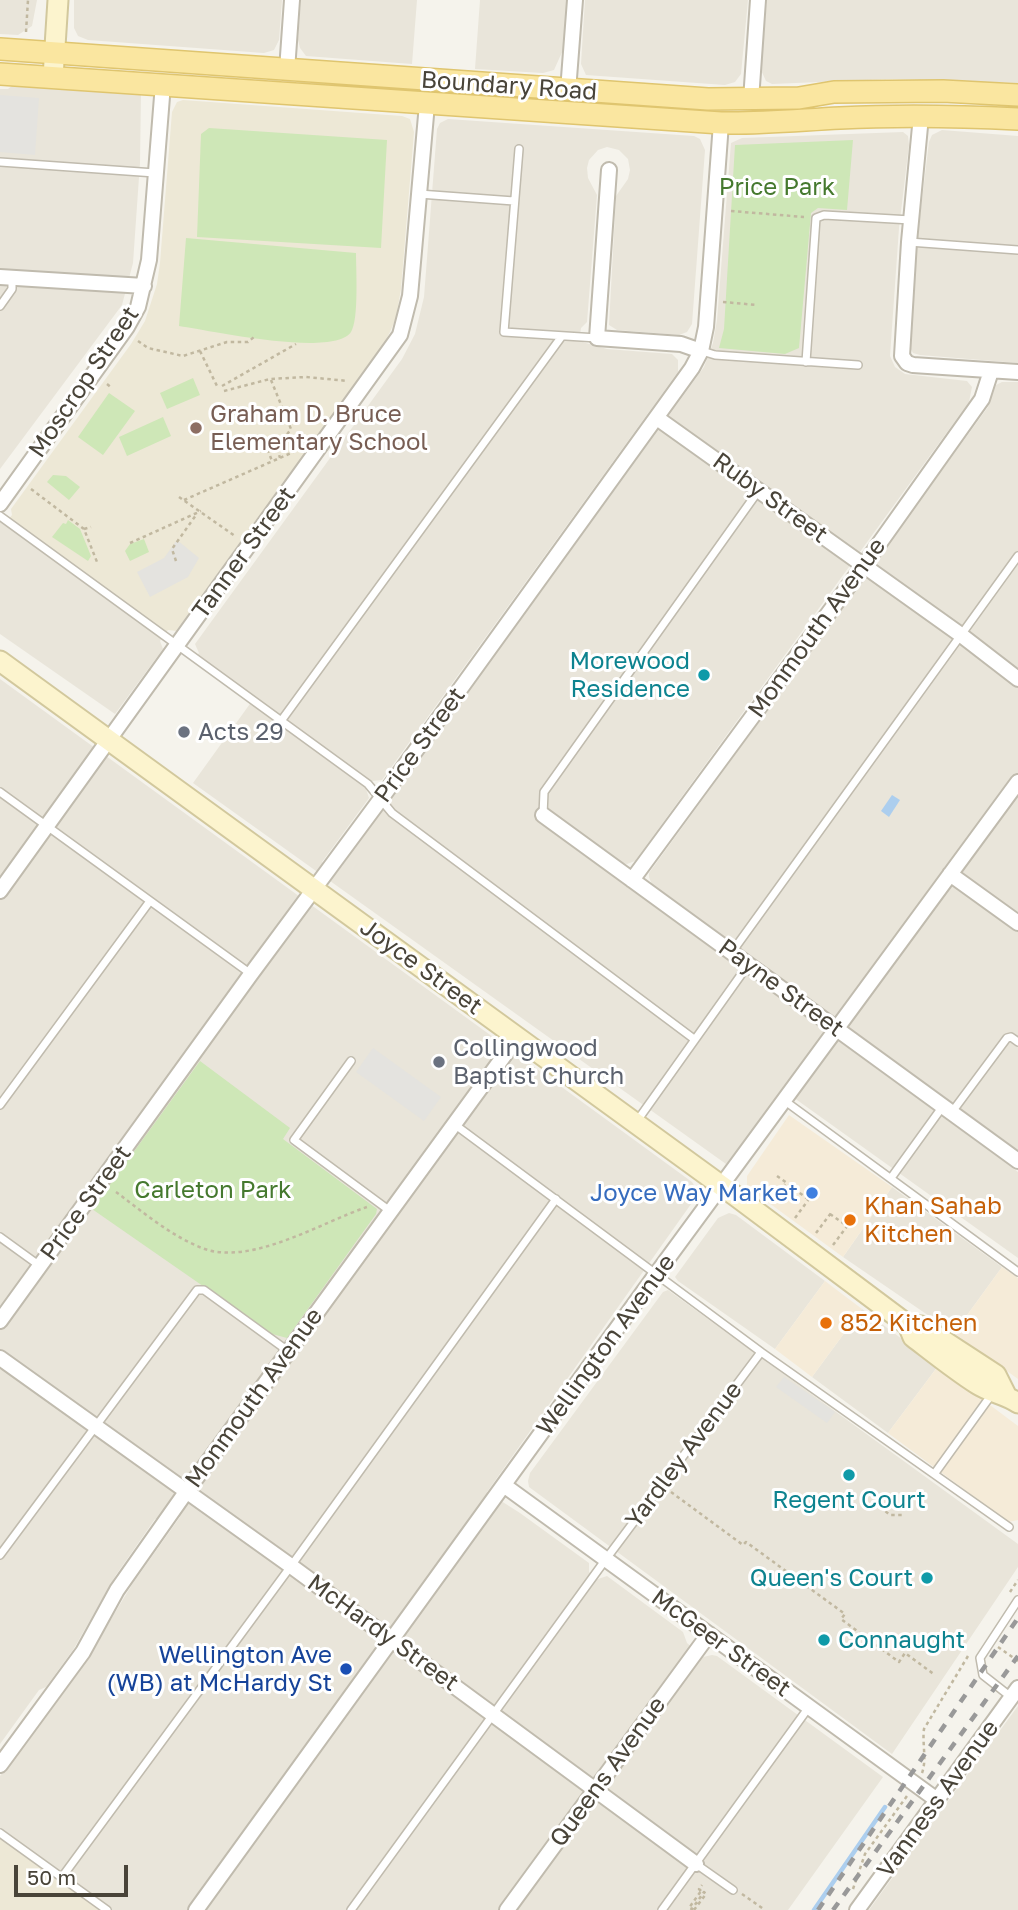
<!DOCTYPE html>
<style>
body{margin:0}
#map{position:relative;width:1018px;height:1910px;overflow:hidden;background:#f5f3ec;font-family:"Golos Text",sans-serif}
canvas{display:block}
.scale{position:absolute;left:14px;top:1865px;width:114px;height:32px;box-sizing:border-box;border:4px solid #494439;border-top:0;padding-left:9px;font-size:21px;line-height:24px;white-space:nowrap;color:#494439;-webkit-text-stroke:5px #fff;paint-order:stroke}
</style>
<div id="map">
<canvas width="1018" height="1910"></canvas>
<div class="scale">50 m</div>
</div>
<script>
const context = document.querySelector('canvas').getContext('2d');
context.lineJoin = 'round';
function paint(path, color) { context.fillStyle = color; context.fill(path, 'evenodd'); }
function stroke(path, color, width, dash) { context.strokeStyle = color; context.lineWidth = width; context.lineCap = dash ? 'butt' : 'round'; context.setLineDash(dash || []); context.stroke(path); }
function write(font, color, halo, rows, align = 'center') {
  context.font = font + ' "Golos Text",sans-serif'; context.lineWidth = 6; context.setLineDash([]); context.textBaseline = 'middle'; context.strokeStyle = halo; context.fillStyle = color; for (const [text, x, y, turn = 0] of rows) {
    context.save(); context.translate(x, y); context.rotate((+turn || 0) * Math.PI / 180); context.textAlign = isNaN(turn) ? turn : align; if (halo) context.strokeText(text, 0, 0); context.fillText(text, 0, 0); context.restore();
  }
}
const residential = new Path2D(`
 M0,0H37L32,26L18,35L0,34Z
 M74,0H282L279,40L274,50L264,53L88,40L78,36L74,28Z
 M301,0H417L412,64L306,56L300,48L298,40Z
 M480,0H567L563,50L554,70L543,73L475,69Z
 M585,0H748L741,74L735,82L725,85L586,75L581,64Z
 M767,0H1018V83L891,79L772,84L766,81L761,70Z
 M14,84L141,92L140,163L133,263L122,305L0,469V89H8Z
 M448,119L694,136L700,139L705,150L692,324L687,332L679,335L617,330L609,325L616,196L628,179L630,170L628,159L619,150L607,147L598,150L589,160L587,168L588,178L597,195L587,322L581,328L579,341L607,349L672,354L678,360V372L382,780L372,781L366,789L369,798L322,862L336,874L704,367L713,343L717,320L731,143L742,138L903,132L908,136L909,145L899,228L890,356L895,367L905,374L967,381L972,387L969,402L635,861L627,864L621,863L547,808L537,821L1018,1172V1258L783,1090L726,1164L193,783L252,701L195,658L199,653L195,644L402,359L415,334L424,297L437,129L440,123Z
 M942,130L1018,136V363L920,355L913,353L909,346L918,232L929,142L932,135Z
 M1002,382H1018V1150L652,885L649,877V873L988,407L996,385Z
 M0,514L164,635L160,641L163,649L115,714L0,634Z
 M0,679L526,1061L692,1182L697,1190L696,1197L487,1492L520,1513L589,1563V1572L598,1579L607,1576L683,1632L687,1643L703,1657L712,1655L717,1656L883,1777L788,1910H107L0,1833V1776L97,1642L133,1583L180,1517L155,1519L116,1575L73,1650L46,1687L39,1690L0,1744Z
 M892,1187L1002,1267L954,1333L843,1257Z
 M729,1213L736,1215L825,1281L775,1349L678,1281L675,1277L718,1218Z
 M668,1290L1018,1544V1567L892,1754L529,1487L528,1481L530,1473L663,1292Z
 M862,1309L938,1366L888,1433L812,1377Z
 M1018,1706V1910H869L956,1790Z`);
const commercial = new Path2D(`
 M789,1115L892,1187L843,1257L747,1187V1176Z
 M1002,1267L1018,1278V1379L954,1333Z
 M825,1281L862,1309L812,1377L775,1349Z
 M938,1366L1018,1426V1520L1008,1522L888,1433Z`);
const education = new Path2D(`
 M183,100L402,116L410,119L414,132L401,289L396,318L390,332L382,348L176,631L168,630L164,635L7,521L12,515L11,509L131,344L145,321L157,284L160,263L172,112L177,102Z
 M0,1833L107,1910H0Z`);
const green = new Path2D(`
 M209,128L387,140L381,248L197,237L201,134Z
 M853,140L847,210L818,208L811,213L799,348L785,354L719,348L724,329L735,145Z
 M186,238L356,253C356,270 359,320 351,332C334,358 208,330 179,326Z
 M193,378L200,395L167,409L160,393Z
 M109,393L135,411L103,455L78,437Z
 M163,417L171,436L127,456L119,437Z
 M53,475L66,476L80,487L69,500L47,482Z
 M68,520L80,529L91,556L88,561L52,537L63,523L66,524Z
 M144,539L149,552L130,561L125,551L130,544Z
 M200,1061L290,1128L283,1139L377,1209L376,1214L287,1338L272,1334L92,1209Z`);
const parking = new Path2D(`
 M0,95L39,98L35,155L0,152Z
 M177,540L199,558L188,577L150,597L137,572L164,558Z
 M373,1048L441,1097L424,1121L356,1072Z
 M784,1377L835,1412L827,1423L776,1387Z`);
const water = new Path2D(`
 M892,795L900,800L889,817L881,811Z`);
const stream = new Path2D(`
 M814,1910L885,1807`);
const path = new Path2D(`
 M26,32L28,0
 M731,211L804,217
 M723,302L757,305
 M138,341L148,348L183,356L227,342H248L254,337
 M200,351L217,386
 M271,380L291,429L277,448L280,458
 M107,384L112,388
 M222,386L296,344
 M224,391L270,379L306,377L348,381
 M265,443L272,461
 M31,489L84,529L97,562H99
 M179,497L235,536
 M184,500L298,450
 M84,529L91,527
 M130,543L201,511
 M176,561L172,549L196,515
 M777,1176L794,1188
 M794,1189L808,1199
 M116,1192C143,1212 171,1236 202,1248C250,1267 322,1222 367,1207
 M773,1202L785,1184
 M830,1214L847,1226
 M795,1218L809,1199
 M816,1233L831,1213
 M833,1245L848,1225
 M671,1492L743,1545L746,1542L845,1614L841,1619L899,1662L905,1653L935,1675
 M880,1507L890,1515H903
 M1010,1592L1018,1580
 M998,1647L1018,1661
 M922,1773C927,1760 922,1743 924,1729L968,1656
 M853,1889L865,1854L907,1796
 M701,1891L699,1889L702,1885
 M742,1894L765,1910
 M694,1910L706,1894L704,1892L692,1909L689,1908L701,1891`);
const lane = new Path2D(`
 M519,149L504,332L597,338
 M0,162L155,173
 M419,194L514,201
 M909,242L1018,250
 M0,306L12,289V278
 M702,351L715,355L858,365
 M806,362L816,218L824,215L911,220
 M0,516L368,784L392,813L694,1039
 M281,721L562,336
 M0,792L251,974
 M543,815L544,792L759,490
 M732,952L1018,556
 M351,1061L294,1140L390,1211
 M785,1101L1018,1272
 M0,1105L150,901
 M952,1112L1007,1038L1011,1037L1018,1042
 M637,1121L748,965
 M454,1124L761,1352L1009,1527
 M891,1178L943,1106
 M0,1237L40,1266
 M935,1473L992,1394
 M0,1555L197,1290H204L288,1351
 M1011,1697L983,1675L980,1658L1018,1600
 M0,1833L107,1910
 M696,1864L733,1890
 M62,1877L291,1566L556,1199
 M351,1910L606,1559L761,1352
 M662,1910L809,1707`);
const street = new Path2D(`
 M287,70L292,0
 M568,91L575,0
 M751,100L758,0
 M921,116L909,242L902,356L907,363L913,365L1018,372
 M609,170L597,338L681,344L701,351
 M0,277L144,286
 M657,418L961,635L1018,679
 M0,504L127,327L138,307L149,260L163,84
 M543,815L1018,1161
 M950,874L1018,923
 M632,880L864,565L982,399L991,371
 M0,891L400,335L410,296L427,104
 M0,1321L251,974L380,800L692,368L701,351L706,327L721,123
 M0,1358L291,1566L696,1864
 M505,1486L937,1800
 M0,1765L83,1652L117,1590L186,1492L517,1038
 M196,1910L657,1273L1018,782
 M507,1910L709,1634
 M857,1910L1018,1688`);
const secondary = new Path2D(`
 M53,77L58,0
 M0,661L737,1197L908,1325L913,1337C934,1353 955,1370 977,1384C991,1393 1005,1394 1018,1403
 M908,1325L921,1326L996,1375L1006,1395`);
const primary = new Path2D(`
 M0,49L708,99L799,98L834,92L943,91L1018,95
 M0,74L721,123C761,124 800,120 840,118C899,115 958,116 1018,119`);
const rail = new Path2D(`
 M818,1910L1018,1618
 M833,1910L1018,1656`);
const markers = [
 [196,428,7,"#8d6e63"],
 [704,675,7,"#0f9aa8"],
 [184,732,7,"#6b7280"],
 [439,1062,7,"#6b7280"],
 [812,1193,7,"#3f7fe0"],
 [850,1220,7,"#e8710a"],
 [826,1323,7,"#e8710a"],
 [849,1475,7,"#0f9aa8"],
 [927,1578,7,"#0f9aa8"],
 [824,1640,7,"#0f9aa8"],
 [346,1669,7,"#1a4fb4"]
];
const streetNames = [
 ["Boundary Road",509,86,4],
 ["Moscrop Street",84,382,-56],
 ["Ruby Street",770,498,36],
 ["Tanner Street",244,553,-54],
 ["Monmouth Avenue",817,628,-54],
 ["Price Street",420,745,-54],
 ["Joyce Street",421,967,36],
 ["Payne Street",781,988,36],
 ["Price Street",86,1203,-54],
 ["Wellington Avenue",606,1345,-54],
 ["Monmouth Avenue",254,1398,-54],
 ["Yardley Avenue",684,1455,-53],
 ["McHardy Street",383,1633,36],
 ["McGeer Street",721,1643,36],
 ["Queens Avenue",608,1772,-54],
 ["Vanness Avenue",938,1799,-54]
];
const parkNames = [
 ["Price Park",777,187],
 ["Carleton Park",213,1190]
];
const educationNames = [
 ["Graham D. Bruce",210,414],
 ["Elementary School",210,442]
];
const cultureNames = [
 ["Morewood",690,661],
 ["Residence",690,689],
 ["Regent Court",849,1500,"center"],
 ["Queen's Court",913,1578],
 ["Connaught",838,1640,"left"]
];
const worshipNames = [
 ["Acts 29",198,732],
 ["Collingwood",453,1048],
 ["Baptist Church",453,1076]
];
const shopNames = [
 ["Joyce Way Market",798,1193]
];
const foodNames = [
 ["Khan Sahab",864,1206],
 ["Kitchen",864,1234],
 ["852 Kitchen",840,1323]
];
const transitNames = [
 ["Wellington Ave",332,1655],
 ["(WB) at McHardy St",332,1683]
];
paint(residential, '#e9e5da');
paint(commercial, '#f5ebd8');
paint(education, '#ede8d6');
paint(green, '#cee7b7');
paint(parking, '#e4e3df');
paint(water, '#acceee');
stroke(stream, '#acceee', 4.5);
stroke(lane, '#c0bbae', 10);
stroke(street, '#c0bbae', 18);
stroke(secondary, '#d2c89d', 23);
stroke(primary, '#dfc56f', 24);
stroke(path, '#c1b8a0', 2.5, [3.5, 3.5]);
stroke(lane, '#fff', 7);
stroke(street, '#fff', 14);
stroke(secondary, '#fcf4ce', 19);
stroke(primary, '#fae6a0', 21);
stroke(rail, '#999', 4.5, [9, 9]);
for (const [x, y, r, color] of markers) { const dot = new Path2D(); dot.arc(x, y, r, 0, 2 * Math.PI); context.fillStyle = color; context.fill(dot); stroke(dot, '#fff', 2.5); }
write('24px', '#494439', '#fff', streetNames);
write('24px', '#45792e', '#fff', parkNames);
write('24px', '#785e54', '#fff', educationNames, 'left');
write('24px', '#0d838f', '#fff', cultureNames, 'right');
write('24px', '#5b616d', '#fff', worshipNames, 'left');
write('24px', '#366cbe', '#fff', shopNames, 'right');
write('24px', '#c56008', '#fff', foodNames, 'left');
write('24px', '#164399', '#fff', transitNames, 'right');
</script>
